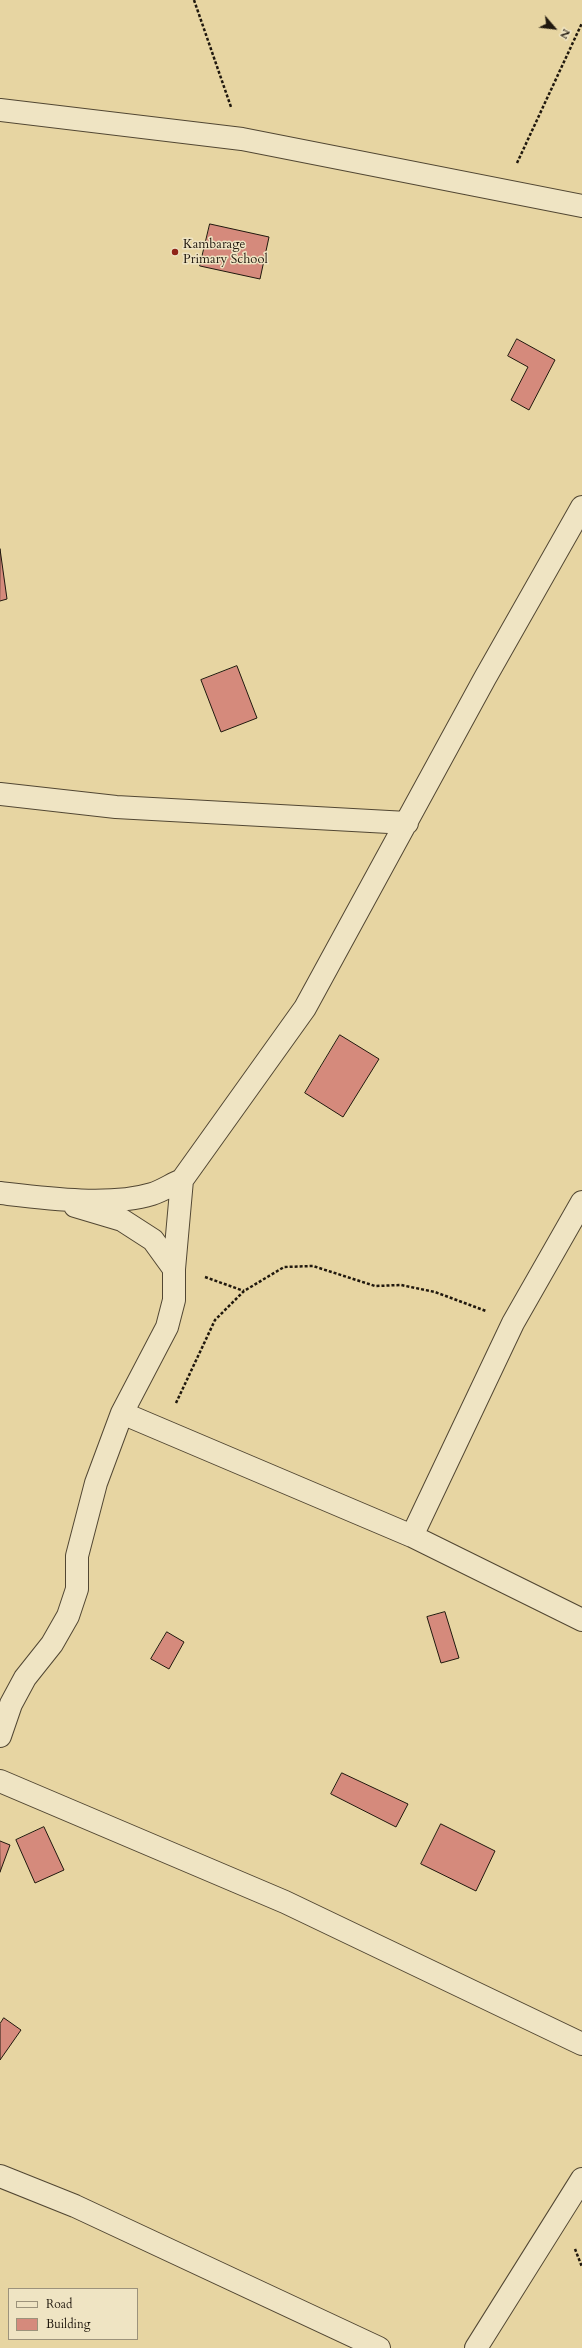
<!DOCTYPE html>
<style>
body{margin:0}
#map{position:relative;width:582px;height:2348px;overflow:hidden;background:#e7d5a2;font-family:Cardo,serif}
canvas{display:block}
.legend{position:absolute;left:8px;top:2288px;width:130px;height:52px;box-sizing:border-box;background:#efe4c3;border:1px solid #9c927b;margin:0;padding:5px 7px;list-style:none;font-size:12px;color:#20180e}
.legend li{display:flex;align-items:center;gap:8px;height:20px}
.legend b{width:20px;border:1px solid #9c927b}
.north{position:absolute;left:534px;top:8px;width:40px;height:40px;-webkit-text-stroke:3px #efe4c3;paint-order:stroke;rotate:118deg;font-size:11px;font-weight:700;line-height:16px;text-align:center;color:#20180e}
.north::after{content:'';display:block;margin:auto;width:14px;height:18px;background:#20180e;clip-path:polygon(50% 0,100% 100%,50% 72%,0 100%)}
</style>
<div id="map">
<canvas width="582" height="2348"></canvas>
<ul class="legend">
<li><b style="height:5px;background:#efe4c3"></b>Road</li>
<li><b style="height:11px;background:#d58a7c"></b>Building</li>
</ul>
<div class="north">N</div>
</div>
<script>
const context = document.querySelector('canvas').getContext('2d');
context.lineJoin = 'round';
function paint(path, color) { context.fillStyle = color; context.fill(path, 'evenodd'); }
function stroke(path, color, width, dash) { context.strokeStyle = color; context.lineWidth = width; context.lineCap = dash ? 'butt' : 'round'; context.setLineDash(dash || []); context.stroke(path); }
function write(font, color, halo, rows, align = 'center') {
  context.font = font + ' Cardo,serif'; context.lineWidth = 3; context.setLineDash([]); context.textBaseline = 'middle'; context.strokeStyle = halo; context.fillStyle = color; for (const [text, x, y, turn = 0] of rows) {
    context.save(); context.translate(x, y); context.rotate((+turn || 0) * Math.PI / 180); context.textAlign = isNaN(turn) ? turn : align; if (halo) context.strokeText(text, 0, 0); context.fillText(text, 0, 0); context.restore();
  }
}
const building = new Path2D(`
 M210,224L269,237L260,279L200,266Z
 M517,339L555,360L529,410L511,400L528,367L508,356Z
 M0,549L7,599L0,601Z
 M237,666L257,718L221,732L201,680Z
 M340,1035L379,1059L343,1117L305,1093Z
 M445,1612L459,1658L441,1663L427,1617Z
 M167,1632L184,1642L169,1669L151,1659Z
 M342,1773L408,1804L396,1827L331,1794Z
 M441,1824L495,1851L476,1891L421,1864Z
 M44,1827L64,1870L35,1883L16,1840Z
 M0,1841L10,1845L0,1872Z
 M4,2018L21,2030L0,2060V2024Z`);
const path = new Path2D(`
 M194,0L231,107
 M517,163L582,23
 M205,1277L244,1291
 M176,1403L215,1320L244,1291L284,1267L313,1266L375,1286L401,1285L435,1292L486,1311
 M575,2249L582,2267`);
const street = new Path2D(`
 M0,110L242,139L582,206
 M0,794L116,807L407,823
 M0,1193C43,1198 109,1207 152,1194C162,1191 172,1184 182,1180L305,1008L485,678L582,507
 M174,1269L182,1180
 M122,1413L412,1536L582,1620
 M412,1536L513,1323L582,1202
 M0,1736L11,1704L25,1678L52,1644L68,1616L77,1589V1556L96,1483L122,1413L167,1327L174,1300V1269L153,1240L122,1220L75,1206
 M0,1781L285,1902L582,2044
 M0,2176L75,2206L379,2348
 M476,2348L582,2179`);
const markers = [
 [175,252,4,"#8f2418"]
];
const poiNames = [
 ["Kambarage",183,245],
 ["Primary School",183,260]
];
paint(building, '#d58a7c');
stroke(building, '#20180e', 1);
stroke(street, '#524733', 24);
stroke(path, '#20180e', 2.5, [3, 2]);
stroke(street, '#efe4c3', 22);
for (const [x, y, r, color] of markers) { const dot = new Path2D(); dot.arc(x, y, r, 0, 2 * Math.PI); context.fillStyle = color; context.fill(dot); stroke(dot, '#efe4c3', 1.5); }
write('13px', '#20180e', '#efe4c3', poiNames, 'left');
</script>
